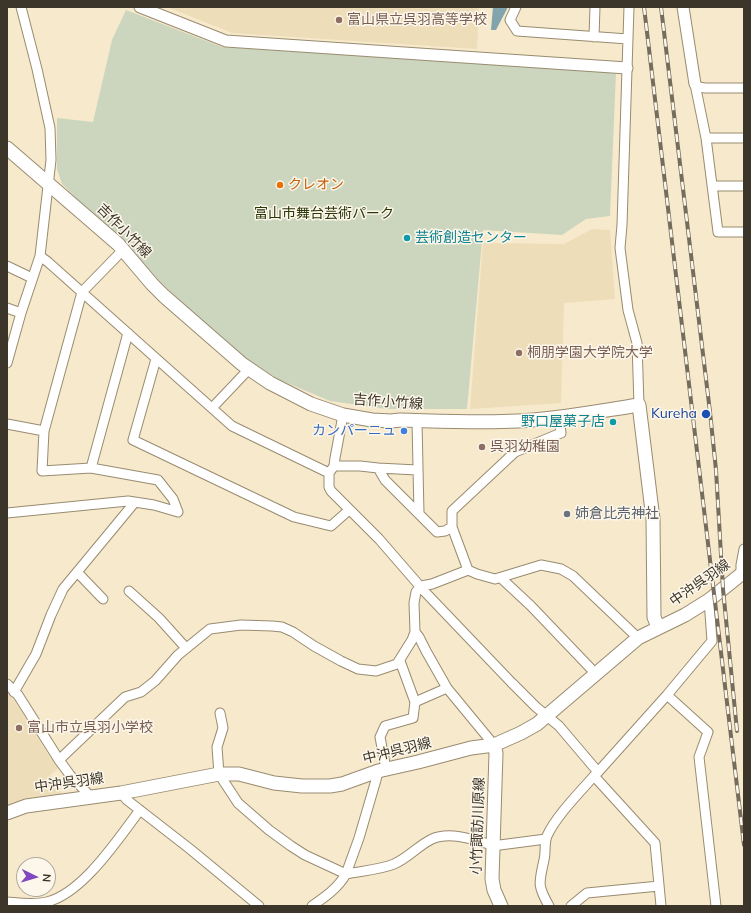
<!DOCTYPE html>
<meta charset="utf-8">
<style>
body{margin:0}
#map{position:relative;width:751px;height:913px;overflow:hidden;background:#f7e9cb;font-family:Mulish,sans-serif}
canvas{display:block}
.frame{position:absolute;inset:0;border:8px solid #3b352a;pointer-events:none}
.north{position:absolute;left:16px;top:857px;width:40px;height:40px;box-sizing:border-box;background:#fdf7eb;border:1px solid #afa99e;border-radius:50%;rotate:95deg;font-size:11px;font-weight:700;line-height:16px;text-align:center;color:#3b352a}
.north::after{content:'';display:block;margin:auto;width:14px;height:18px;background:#8247be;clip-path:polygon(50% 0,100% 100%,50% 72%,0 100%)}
</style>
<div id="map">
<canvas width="751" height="913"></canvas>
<div class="frame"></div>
<div class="north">N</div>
</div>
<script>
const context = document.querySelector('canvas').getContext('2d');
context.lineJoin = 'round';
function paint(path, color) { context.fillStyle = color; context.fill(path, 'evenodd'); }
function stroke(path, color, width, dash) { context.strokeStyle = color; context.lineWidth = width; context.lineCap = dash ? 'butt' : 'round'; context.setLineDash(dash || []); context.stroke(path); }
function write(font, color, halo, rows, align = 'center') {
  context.font = font + ' Mulish,"Noto Sans JP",sans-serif'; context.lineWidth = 3; context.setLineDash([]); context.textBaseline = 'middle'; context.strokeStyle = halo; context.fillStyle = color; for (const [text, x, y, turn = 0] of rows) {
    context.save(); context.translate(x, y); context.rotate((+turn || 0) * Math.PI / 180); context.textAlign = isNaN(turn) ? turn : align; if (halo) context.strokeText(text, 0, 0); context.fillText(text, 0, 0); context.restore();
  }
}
const built = new Path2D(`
 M167,7H479L477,49L232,33Z
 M592,229L610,230L615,299L564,303L561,403L470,409L483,243L564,244Z
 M7,691L14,700L49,756L59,768L50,775L63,796L7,810Z`);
const green = new Path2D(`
 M126,10L222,47L616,72L610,216L586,219L562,235L483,230L467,409H387L330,401L280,380L245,358L180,301L62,184L57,169V118L93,122L112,40Z`);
const water = new Path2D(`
 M493,7H508L496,30H491Z`);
const minor = new Path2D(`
 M516,7L510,20L517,31L628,39
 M629,7L622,225L620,248L628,310L637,343L639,405
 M594,37L595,7
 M695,84L706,138L718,232H744
 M695,84L699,87L705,88H744
 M706,138H744
 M712,186H744
 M123,250L82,292L44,431L42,471L91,468L158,480L173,499L178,512
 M40,256L48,262L232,426L329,473
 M7,266L32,278
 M7,308L21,313
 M156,359L133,440L294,517L331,526L349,510
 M7,363L21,313L40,256L51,160L50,128L37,69L21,7
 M212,408L249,369
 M343,415L335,458L334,466L329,473V487L331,491L379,539L425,592L511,682L536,707L559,726L598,772L594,776L655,843L661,906
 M417,421L419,514
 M7,424L44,431
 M334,466H360L378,468L385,480L437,532L445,531L452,527
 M91,468L128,333
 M378,468L417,470
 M7,513L128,501L154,505L178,512
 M468,570L452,527V511L515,452L561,433L559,417
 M77,572L103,599
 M741,574V565L744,549
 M501,578L531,606L596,674
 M129,591L159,618L186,648
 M415,632L419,637L426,651L447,688L494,745
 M400,661L415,702
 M7,684L18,695L59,760L70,775L90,796
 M14,692L36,654L51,615L63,589L135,502
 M667,695L708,732L699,757L716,906
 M220,713L223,728L217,747L219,774L238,803L269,830L291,846L305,855L346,874L359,838L376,780L378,771
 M59,760L125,697L141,692L155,681L178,655L210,629L241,625L272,626L282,627L293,632L314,646L341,661L358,669L376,671L397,664L412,640L415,632L414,603L416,592L421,586L432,584L468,570L477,574L495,579L541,565L561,569L573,576L638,638
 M386,769L380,737L385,726L413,718L415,702L447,688
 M598,772L667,695L712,641L709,600
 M121,793L127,800L190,849L259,906
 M492,846L546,839
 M7,902C20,903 34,905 47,902C83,893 118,839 140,810
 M312,906C325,897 338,888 346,874C361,871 379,870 394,864C408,858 419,845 432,839C450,831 475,840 492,845
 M549,906C537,885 539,883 544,860C546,852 544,843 547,836C556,816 580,792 594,776
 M571,906L587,893L659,886`);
const tertiary = new Path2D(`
 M140,7L226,41L627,68
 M683,7L695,84`);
const secondary = new Path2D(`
 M7,148L118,244L152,284L164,296L242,364L270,383L311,404L343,415L372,420L391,421L400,420C439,421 479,423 518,421C559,419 599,411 639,405L653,519L654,617L658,627
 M494,745L496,753L492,879L494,890L501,906
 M7,813L26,806L121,793L219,774H239L274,783L302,786H330L342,784L378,771L418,762L471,748L494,745L521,733L537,724L638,638L685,615L709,600L744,572`);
const rail = new Path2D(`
 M644,7L744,845
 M661,7L710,412L716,470L723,589L737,731`);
const markers = [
 [339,20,4,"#8d6e63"],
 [280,185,4,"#e8710a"],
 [407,238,4,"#0f9aa8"],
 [519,353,4,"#8d6e63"],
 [706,414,5,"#1a4fb4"],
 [613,422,4,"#0f9aa8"],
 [404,431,4,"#3f7fe0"],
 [482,447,4,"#8d6e63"],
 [567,514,4,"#6b7280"],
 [19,728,4,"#8d6e63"]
];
const educationNames = [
 ["富山県立呉羽高等学校",347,20],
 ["桐朋学園大学院大学",527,353],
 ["呉羽幼稚園",490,447],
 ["富山市立呉羽小学校",27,728]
];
const foodNames = [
 ["クレオン",288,185]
];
const parkNames = [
 ["富山市舞台芸術パーク",324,214]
];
const streetNames = [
 ["吉作小竹線",124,231,45],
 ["吉作小竹線",388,402,4],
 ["中沖呉羽線",700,583,-35],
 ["中沖呉羽線",397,751,-14],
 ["中沖呉羽線",69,783,-8],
 ["小竹諏訪川原線",478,826,-88]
];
const cultureNames = [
 ["芸術創造センター",415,238],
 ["野口屋菓子店",605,422,"right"]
];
const transitNames = [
 ["Kureha",697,414]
];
const shopNames = [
 ["カンパーニュ",396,431]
];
const worshipNames = [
 ["姉倉比売神社",575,514]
];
paint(built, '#eeddb9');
paint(green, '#ccd6be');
paint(water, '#81a4ad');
stroke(minor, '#998b70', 11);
stroke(tertiary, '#998b70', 13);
stroke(secondary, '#998b70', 15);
stroke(minor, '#fff', 9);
stroke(tertiary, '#fff', 11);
stroke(secondary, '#fff', 13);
stroke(rail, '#756c5c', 4);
stroke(rail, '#fdf7eb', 2.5, [8]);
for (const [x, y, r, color] of markers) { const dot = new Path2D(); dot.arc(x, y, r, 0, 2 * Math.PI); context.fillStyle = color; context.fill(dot); stroke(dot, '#fdf7eb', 1.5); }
write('14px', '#785e54', '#fdf7eb', educationNames, 'left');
write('14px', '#c56008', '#fdf7eb', foodNames, 'left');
write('14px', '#283608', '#fdf7eb', parkNames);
write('14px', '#3b352a', '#fdf7eb', streetNames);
write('14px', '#0d838f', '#fdf7eb', cultureNames, 'left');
write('14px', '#164399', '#fdf7eb', transitNames, 'right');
write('14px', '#366cbe', '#fdf7eb', shopNames, 'right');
write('14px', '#5b616d', '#fdf7eb', worshipNames, 'left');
</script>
